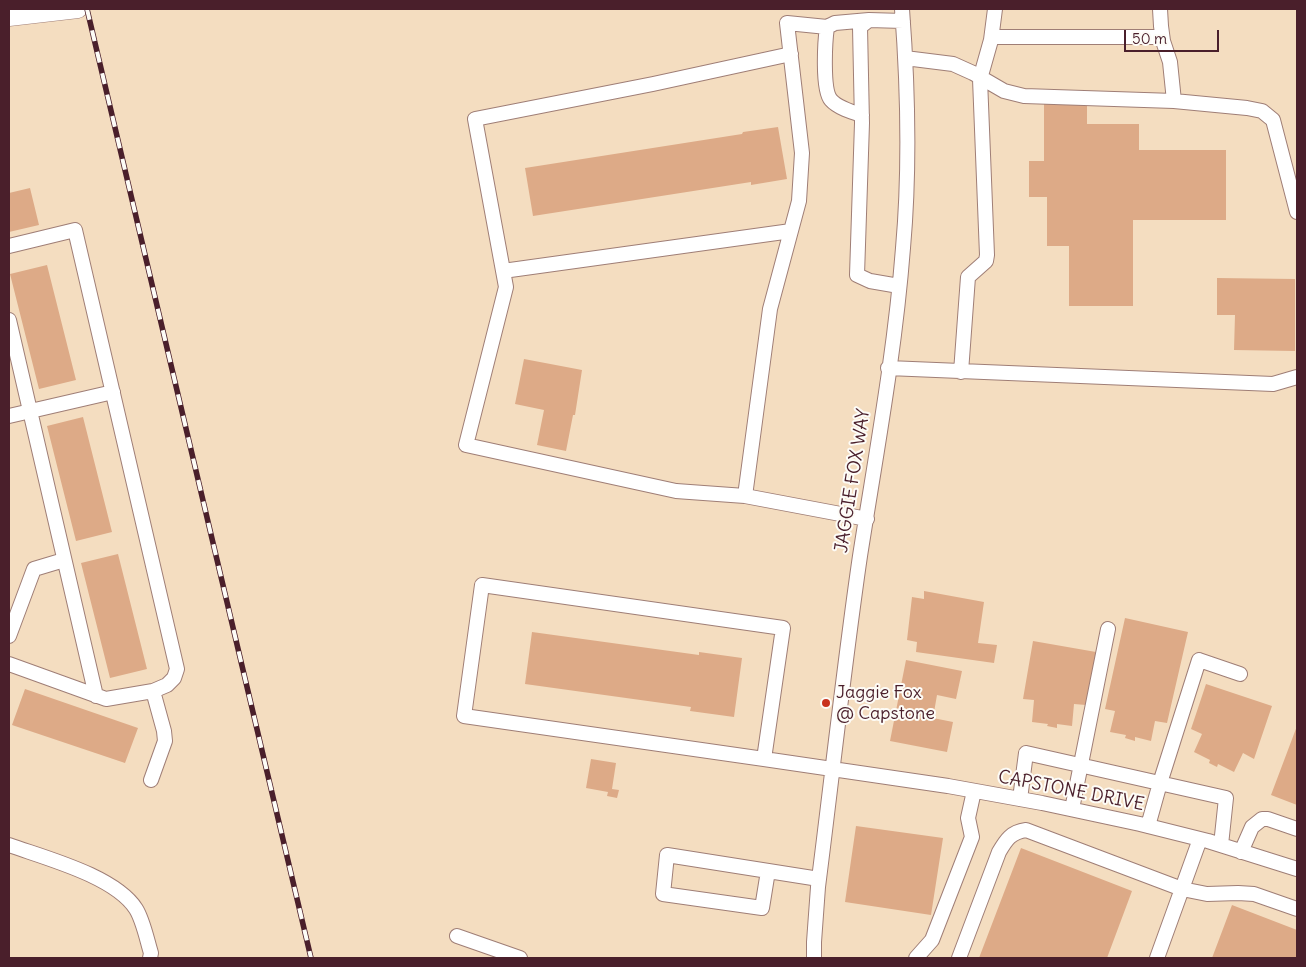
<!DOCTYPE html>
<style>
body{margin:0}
#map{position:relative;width:1306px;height:967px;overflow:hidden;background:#f4ddc0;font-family:Delius,sans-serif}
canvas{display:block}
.frame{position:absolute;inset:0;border:10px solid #4a1f2b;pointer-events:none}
.scale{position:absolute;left:1124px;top:30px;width:95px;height:22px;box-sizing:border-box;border:2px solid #4a1f2b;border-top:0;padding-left:6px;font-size:15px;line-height:18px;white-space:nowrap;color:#4a1f2b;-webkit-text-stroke:4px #fdfcf7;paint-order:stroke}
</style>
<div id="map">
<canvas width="1306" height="967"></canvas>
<div class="frame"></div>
<div class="scale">50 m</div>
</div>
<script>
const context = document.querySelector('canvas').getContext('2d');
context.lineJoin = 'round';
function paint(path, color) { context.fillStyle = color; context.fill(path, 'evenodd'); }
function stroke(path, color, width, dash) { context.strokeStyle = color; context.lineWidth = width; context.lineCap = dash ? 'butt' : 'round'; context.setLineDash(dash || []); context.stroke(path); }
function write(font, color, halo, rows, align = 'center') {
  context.font = font + ' Delius,sans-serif'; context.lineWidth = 4; context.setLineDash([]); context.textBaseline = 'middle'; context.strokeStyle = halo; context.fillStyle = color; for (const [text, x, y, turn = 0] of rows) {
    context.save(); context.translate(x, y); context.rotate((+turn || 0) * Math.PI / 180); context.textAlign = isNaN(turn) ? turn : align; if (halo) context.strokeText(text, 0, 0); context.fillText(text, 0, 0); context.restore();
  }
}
const building = new Path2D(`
 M1044,102H1087V124H1139V150H1226V220H1133V306H1069V246H1047V197H1029V161H1044Z
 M778,127L787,179L751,185V182L533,216L525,168L742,134L743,132Z
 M30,188L39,225L9,232V193Z
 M47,265L76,380L39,389L10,274Z
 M1217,278L1295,279V351L1234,350L1235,315H1217Z
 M524,359L582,370L575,415H573L566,451L537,445L544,410L515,404Z
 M83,417L112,532L76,541L47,426Z
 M118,554L147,669L110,678L81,563Z
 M924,591L984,602L978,643L997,645L994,663L916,652L917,642L907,640L912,597L924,599Z
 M1125,618L1188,632L1167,723L1155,721L1151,741L1135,737V741L1125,738L1126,735L1110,732L1115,711L1105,709Z
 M532,632L699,655V652L742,658L734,717L690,711L691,707L525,684Z
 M1033,641L1096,652L1086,705L1074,704L1072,726L1057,724V728L1047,726L1048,724L1032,722L1034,700L1023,699Z
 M906,660L962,671L956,699L937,695L933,718L953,722L947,752L890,741Z
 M1206,684L1272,706L1254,759L1243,753L1234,772L1218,764L1217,767L1209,763L1210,760L1194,752L1202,734L1191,729Z
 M25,689L138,728L125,763L12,725Z
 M1297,726V805L1271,795Z
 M591,759L616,763L612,789L619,790L617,798L607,796L608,792L586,788Z
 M856,826L943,838L931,915L845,902Z
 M1021,848L1132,891L1107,958H979Z
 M1232,905L1297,930V958H1212Z`);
const minor = new Path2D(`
 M1160,9L1161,26L1163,41L1170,62L1174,101
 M827,27L787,23L802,153L799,201L770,309L745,496L867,519
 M992,37H1162
 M905,58L953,64L973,73L1004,91L1024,96L1174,101L1247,108L1262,111L1273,120L1297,212
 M862,115C852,112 838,108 831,100C822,90 825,41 827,27L835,23L869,20
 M9,246L75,230L177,669L174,678L167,685L153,691L106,699L9,664
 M503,271L791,231
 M899,286L870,281L857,275L862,123L860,27L869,20L903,21
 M9,320L96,696
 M888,368L1273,384L1297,377
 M961,372L968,277L986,261L987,255L980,79L991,40L995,9
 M9,416L113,392
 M745,496L676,491L466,445L506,287L475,119L653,84L791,54
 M482,585L783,628L764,759L464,716Z
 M9,636L34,569L64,560
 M764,759L948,786L1042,803L1140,824L1208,841L1297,869
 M151,780L165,741L164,731L153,691
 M1020,799L1026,753L1226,798L1221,845
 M1072,809L1108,629
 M1148,826L1160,783L1199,660L1240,674
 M9,845C45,858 115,876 136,909C143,920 147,940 151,953L150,958
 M1241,852L1252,827L1262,819H1268L1297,829
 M768,871L762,908L663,894L667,855L819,879
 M457,936L520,958
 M814,958V942L818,887C832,777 844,666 860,556C876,454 895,352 903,248C910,169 908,88 902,9
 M916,958L932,940L972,837L968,818L974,791
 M959,958L999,852C1006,840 1011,832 1026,830L1182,889L1207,894L1238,893L1254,894L1297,909
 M1157,958L1200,839`);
const major = new Path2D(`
 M9,17L78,9`);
const rail = new Path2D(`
 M87,9L311,958`);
const markers = [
 [826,703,5,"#c8321e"]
];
const streetNames = [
 ["JAGGIE FOX WAY",853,481,-81],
 ["CAPSTONE DRIVE",1071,791,11]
];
const poiNames = [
 ["Jaggie Fox",836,693],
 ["@ Capstone",836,714]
];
paint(building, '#ddaa87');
stroke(minor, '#9f7e76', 16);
stroke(major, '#9f7e76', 19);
stroke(minor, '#fff', 14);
stroke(major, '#fff', 18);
stroke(rail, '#4a1f2b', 5.5);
stroke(rail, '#fdfcf7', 4, [11]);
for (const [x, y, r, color] of markers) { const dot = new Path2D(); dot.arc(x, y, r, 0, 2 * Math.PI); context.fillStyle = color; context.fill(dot); stroke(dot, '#fdfcf7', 2); }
write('18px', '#4a1f2b', '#fdfcf7', streetNames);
write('18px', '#4a1f2b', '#fdfcf7', poiNames, 'left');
</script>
